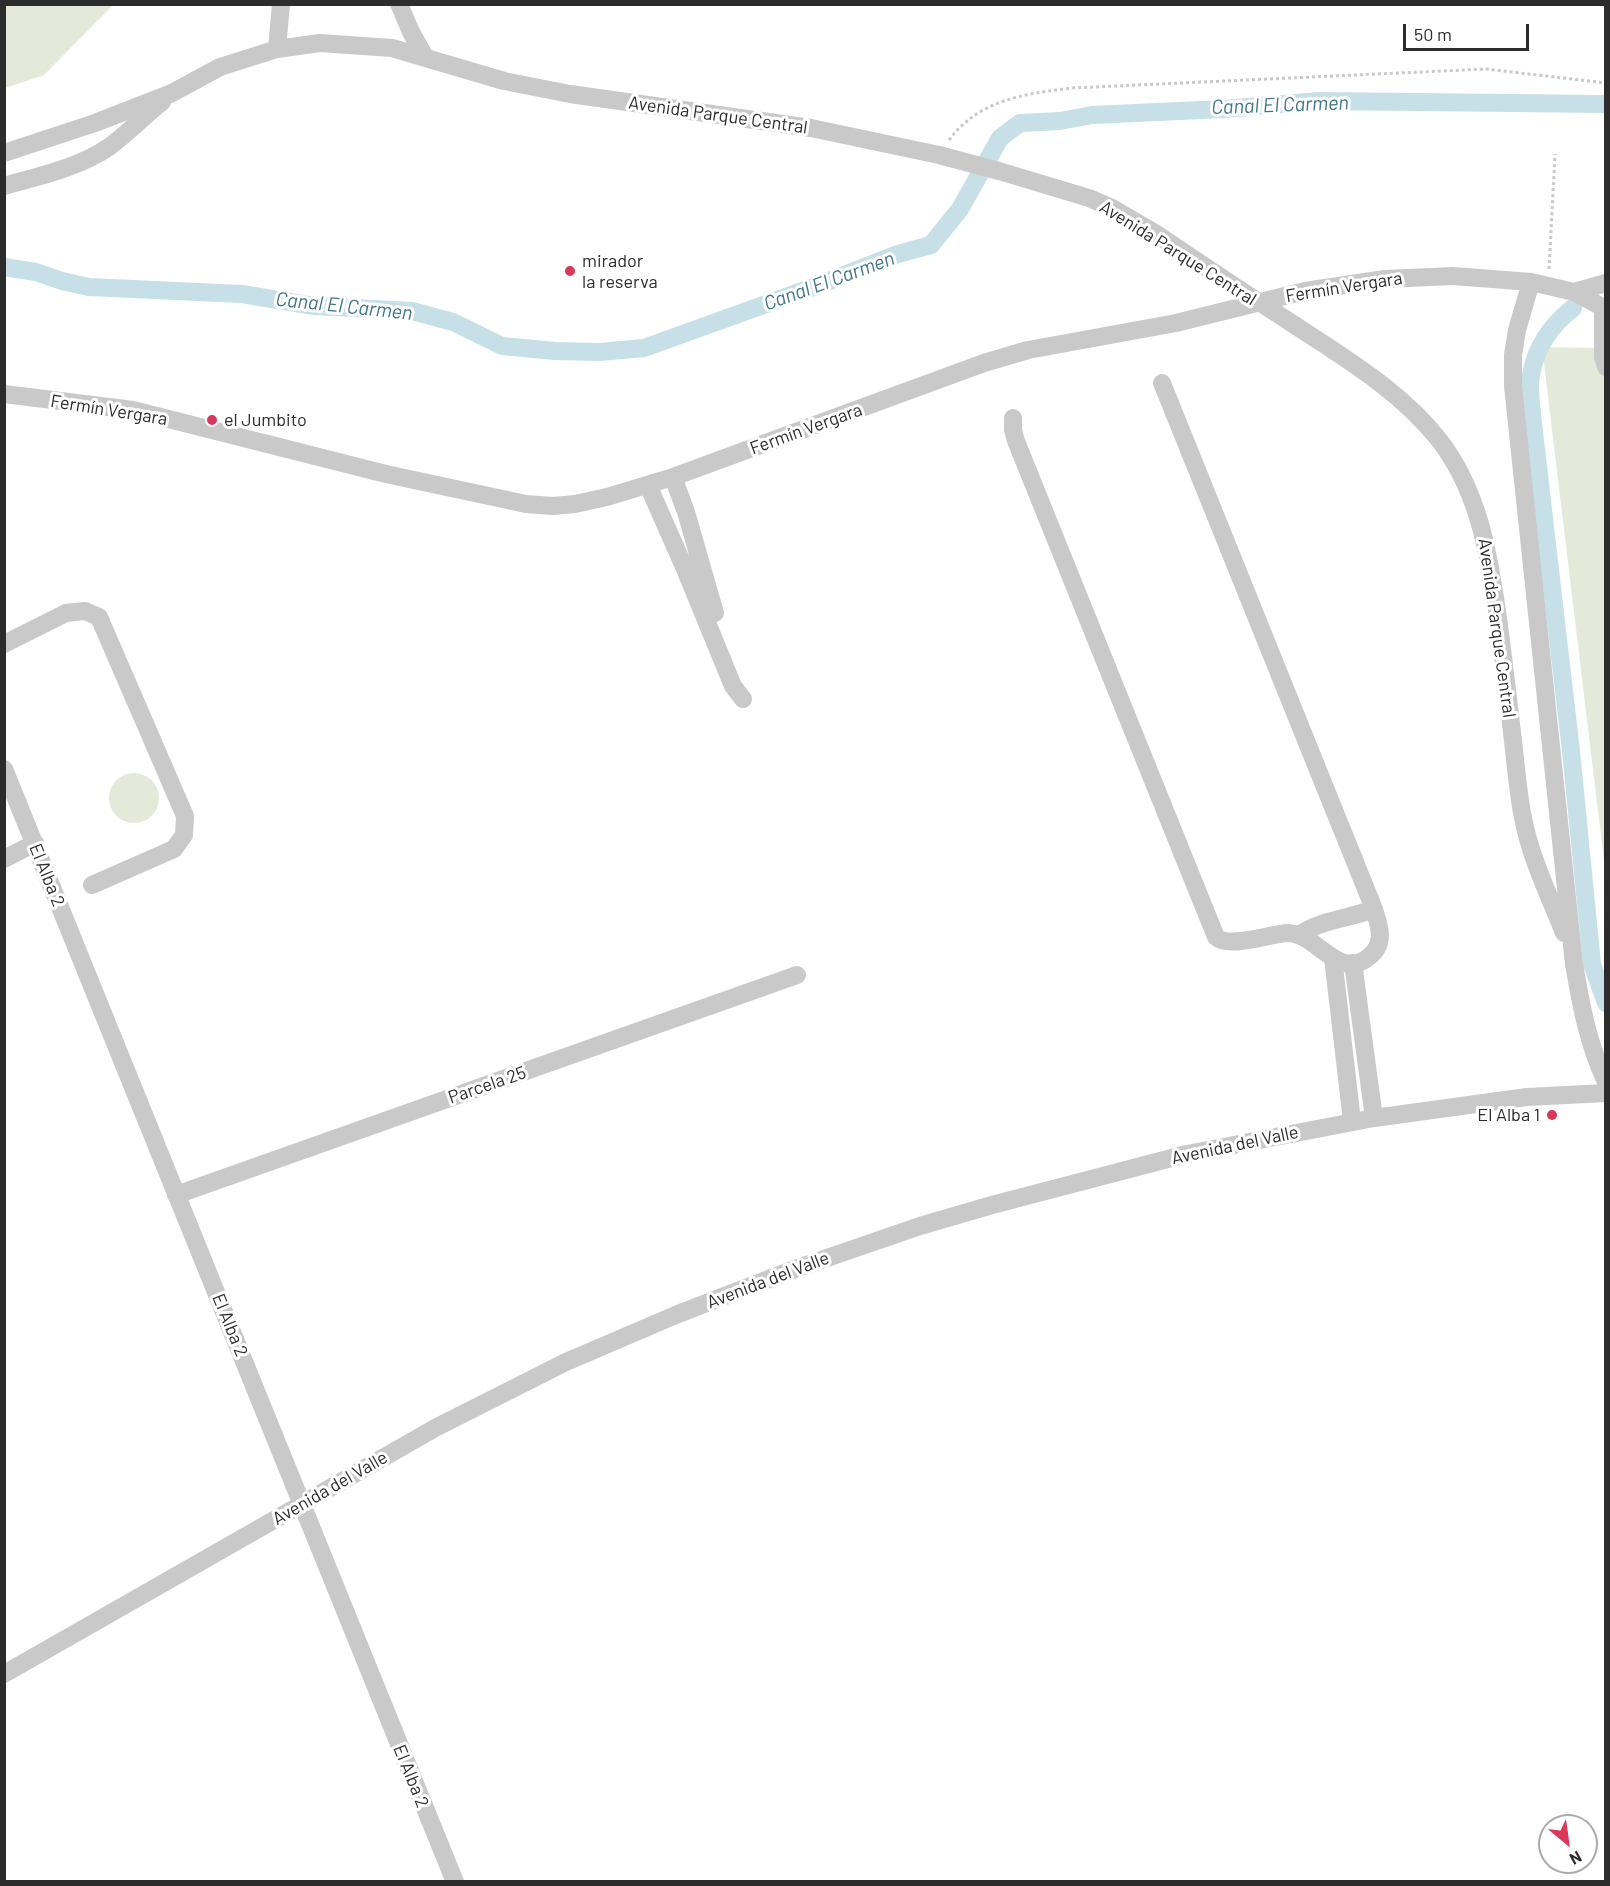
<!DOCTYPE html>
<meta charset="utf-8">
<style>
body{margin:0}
#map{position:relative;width:1610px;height:1886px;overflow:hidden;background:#fff;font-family:Barlow,sans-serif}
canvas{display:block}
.frame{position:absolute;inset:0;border:6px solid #2c2c2c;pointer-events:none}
.north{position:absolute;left:1538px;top:1814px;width:60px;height:60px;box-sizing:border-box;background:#fff;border:2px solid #ababab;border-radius:50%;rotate:151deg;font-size:16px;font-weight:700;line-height:24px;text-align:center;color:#2c2c2c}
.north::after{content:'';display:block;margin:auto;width:21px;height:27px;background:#d9385a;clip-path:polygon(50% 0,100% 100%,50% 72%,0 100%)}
.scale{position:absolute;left:1403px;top:24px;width:126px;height:27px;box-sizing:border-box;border:3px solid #2c2c2c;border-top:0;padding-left:8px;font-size:18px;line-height:21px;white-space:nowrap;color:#2c2c2c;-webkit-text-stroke:4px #fff;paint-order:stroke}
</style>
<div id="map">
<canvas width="1610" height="1886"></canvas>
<div class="frame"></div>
<div class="north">N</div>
<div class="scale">50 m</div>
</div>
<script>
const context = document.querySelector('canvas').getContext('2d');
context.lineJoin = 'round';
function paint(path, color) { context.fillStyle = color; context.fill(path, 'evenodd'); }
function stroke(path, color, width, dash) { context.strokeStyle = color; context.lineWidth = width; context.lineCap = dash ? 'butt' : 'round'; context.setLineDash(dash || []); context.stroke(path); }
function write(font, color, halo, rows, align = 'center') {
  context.font = font + ' Barlow,sans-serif'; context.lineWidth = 6; context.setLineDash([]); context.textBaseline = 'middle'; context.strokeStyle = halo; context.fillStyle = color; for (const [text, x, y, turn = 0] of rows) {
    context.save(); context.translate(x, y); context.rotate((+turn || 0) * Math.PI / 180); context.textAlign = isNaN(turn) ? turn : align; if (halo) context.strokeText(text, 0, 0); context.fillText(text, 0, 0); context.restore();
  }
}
const green = new Path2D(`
 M4,5L5,4L113,5L44,75L5,88Z
 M1542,347L1605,348V869Z
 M109 798a25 25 0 1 1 50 0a25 25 0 1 1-50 0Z`);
const canal = new Path2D(`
 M4,267L36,272L62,281L89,287L242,294L314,306L412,311L453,322L502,346L555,351L600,352L644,348L819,285L898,254L931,245L960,209L1000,138L1020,123L1060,121L1092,115L1224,109L1319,101L1606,104
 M1573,308C1552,324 1535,348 1531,375C1528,390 1532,408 1533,423L1571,751L1592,964L1606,1003`);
const path = new Path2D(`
 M949,140C980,99 1024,94 1072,88L1486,69L1606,83
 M1549,269L1555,154`);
const minor = new Path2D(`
 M399,4L411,32L425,57
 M277,49L281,4
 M4,153L95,123L172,93L220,67L277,49L320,43L392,48L504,81L570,94L811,128L939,155L999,171L1089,198L1112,208L1155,233L1234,286
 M4,186C39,176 78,168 109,147C127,134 144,116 162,102
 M1531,282L1517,330L1513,355V386L1574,964C1581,1005 1588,1044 1606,1082
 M1574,292L1606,283
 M1603,308V357L1606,367
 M1287,320C1341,356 1399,389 1440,441C1478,491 1488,550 1497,611C1503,654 1508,698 1513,741C1516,767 1518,793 1523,818C1531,859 1549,895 1564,933
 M4,394L133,410L386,474L526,504L553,506L575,504L607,497L673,477L984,363L1028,350L1176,323L1305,291L1385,279L1453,276L1531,282L1574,292L1606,309
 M1013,418V430L1016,441L1216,937C1229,949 1269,934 1288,933C1317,933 1339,983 1370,956C1386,943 1379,925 1374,909L1162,383
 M673,477L686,512L715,613
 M648,485L685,569L733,686L743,699
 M4,644L66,613L85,611L99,617L185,816L184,835L174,849L92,885
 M4,769L455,1882
 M4,859L35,843
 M1299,935C1322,919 1348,919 1374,909
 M1333,958L1352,1121
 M1353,963L1374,1118
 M176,1195L797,975
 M4,1674L437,1427L566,1362L678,1314L795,1269L920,1226L992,1205L1187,1154L1374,1118L1527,1097L1606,1093`);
const minorBridge = new Path2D(`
 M1234,286L1287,320`);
const markers = [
 [570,271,6,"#d9385a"],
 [212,420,6,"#d9385a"],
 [1552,1115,6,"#d9385a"]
];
const streetNames = [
 ["Avenida Parque Central",718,115,8],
 ["Avenida Parque Central",1178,253,32],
 ["Fermín Vergara",1344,287,-9],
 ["Fermín Vergara",109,410,9],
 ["Fermín Vergara",806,429,-20],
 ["Avenida Parque Central",1497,628,82],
 ["El Alba 2",47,875,68],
 ["Parcela 25",487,1085,-19],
 ["Avenida del Valle",1235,1145,-12],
 ["Avenida del Valle",768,1280,-21],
 ["El Alba 2",230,1325,68],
 ["Avenida del Valle",330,1488,-30],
 ["El Alba 2",411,1776,68]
];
const poiNames = [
 ["mirador",582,261],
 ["la reserva",582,282],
 ["el Jumbito",224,420],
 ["El Alba 1",1540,1115,"right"]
];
const waterNames = [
 ["Canal El Carmen",1280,105,-2],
 ["Canal El Carmen",829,281,-20],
 ["Canal El Carmen",344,306,6]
];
paint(green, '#e4e9da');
stroke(canal, '#c7e0e8', 18);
stroke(path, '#c9c9c9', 3, [3, 3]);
stroke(minor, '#c9c9c9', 18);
stroke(minorBridge, '#c9c9c9', 18);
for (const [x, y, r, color] of markers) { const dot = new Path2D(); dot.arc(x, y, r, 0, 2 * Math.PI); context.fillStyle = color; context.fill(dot); stroke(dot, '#fff', 2); }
write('18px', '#2c2c2c', '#fff', streetNames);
write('18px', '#2c2c2c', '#fff', poiNames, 'left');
write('italic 20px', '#407688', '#fff', waterNames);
</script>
